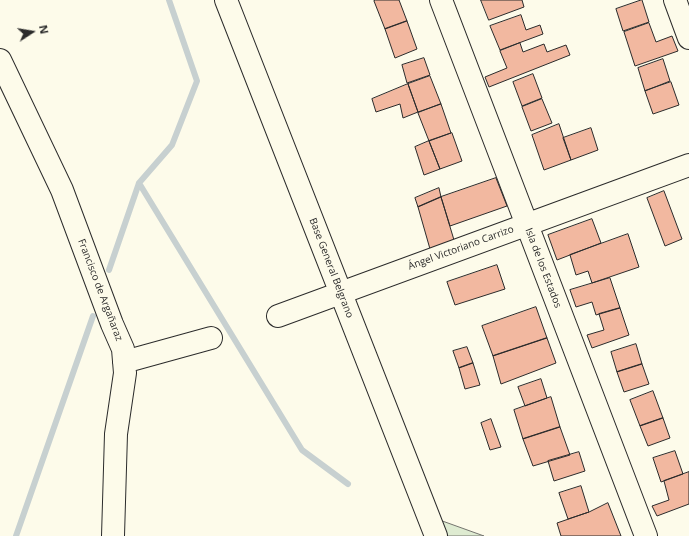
<!DOCTYPE html>
<meta charset="utf-8">
<style>
body{margin:0}
#map{position:relative;width:689px;height:536px;overflow:hidden;background:#fdfbea;font-family:"Open Sans",sans-serif}
canvas{display:block}
.north{position:absolute;left:12px;top:12px;width:40px;height:40px;-webkit-text-stroke:3px #fdfbea;paint-order:stroke;rotate:78deg;font-size:11px;font-weight:700;line-height:16px;text-align:center;color:#2b2b2b}
.north::after{content:'';display:block;margin:auto;width:14px;height:18px;background:#2b2b2b;clip-path:polygon(50% 0,100% 100%,50% 72%,0 100%)}
</style>
<div id="map">
<canvas width="689" height="536"></canvas>
<div class="north">N</div>
</div>
<script>
const context = document.querySelector('canvas').getContext('2d');
context.lineJoin = 'round';
function paint(path, color) { context.fillStyle = color; context.fill(path, 'evenodd'); }
function stroke(path, color, width, dash) { context.strokeStyle = color; context.lineWidth = width; context.lineCap = dash ? 'butt' : 'round'; context.setLineDash(dash || []); context.stroke(path); }
function write(font, color, halo, rows, align = 'center') {
  context.font = font + ' "Open Sans",sans-serif'; context.lineWidth = 3; context.setLineDash([]); context.textBaseline = 'middle'; context.strokeStyle = halo; context.fillStyle = color; for (const [text, x, y, turn = 0] of rows) {
    context.save(); context.translate(x, y); context.rotate((+turn || 0) * Math.PI / 180); context.textAlign = isNaN(turn) ? turn : align; if (halo) context.strokeText(text, 0, 0); context.fillText(text, 0, 0); context.restore();
  }
}
const green = new Path2D(`
 M434,518L484,536H441Z`);
const stream = new Path2D(`
 M139,183L302,450L348,484
 M109,270L139,183L172,145L197,81L169,0
 M16,536L93,316`);
const building = new Path2D(`
 M376,0H399L407,21L385,29L374,1Z
 M481,0H522L524,7L489,20Z
 M642,0L649,22L623,31L616,9Z
 M521,15L526,30L540,25L543,34L500,50L490,26Z
 M407,21L417,49L395,58L385,29Z
 M649,23L656,42L672,36L678,51L635,66L624,32Z
 M520,43L523,52L544,44L547,52L566,45L570,55L489,87L485,77L507,68L500,51Z
 M424,58L430,75L407,83L402,65Z
 M663,59L670,81L645,91L638,68Z
 M533,74L542,98L522,106L513,82Z
 M430,76L441,104L418,112L408,84Z
 M671,82L679,105L653,114L645,91Z
 M408,84L418,112L403,118L400,104L376,112L372,99Z
 M542,99L552,123L531,131L522,107Z
 M441,104L451,133L429,141L418,113Z
 M559,124L571,160L544,170L532,135Z
 M591,128L598,150L571,160L563,138Z
 M452,133L462,161L440,169L429,141Z
 M429,141L440,169L424,175L415,147Z
 M496,178L507,206L450,226L441,197Z
 M439,188L441,197L418,207L415,198Z
 M664,191L682,239L665,246L647,198Z
 M441,197L454,240L430,249L418,207Z
 M592,219L601,243L557,260L548,235Z
 M628,234L639,267L592,283L588,271L576,275L570,255Z
 M497,265L505,289L455,305L447,282Z
 M610,278L620,308L596,315L592,302L576,307L570,290Z
 M536,307L547,338L493,356L482,326Z
 M620,308L629,335L592,348L587,335L604,330L599,314Z
 M547,338L556,363L501,384L493,356Z
 M636,344L642,364L617,372L611,352Z
 M467,347L473,363L459,368L453,351Z
 M473,363L480,385L465,389L459,368Z
 M642,364L649,384L624,392L617,372Z
 M541,379L547,398L525,406L518,387Z
 M653,391L663,418L640,426L630,400Z
 M551,397L560,427L523,439L514,410Z
 M663,418L670,438L648,446L640,426Z
 M491,419L501,447L490,450L481,423Z
 M560,427L570,455L533,466L523,439Z
 M675,451L683,474L661,482L653,458Z
 M579,452L585,471L554,481L548,461Z
 M689,472V504L657,516L652,506L669,500L664,481Z
 M581,486L589,512L568,519L559,493Z
 M608,503L621,536H561L557,523L589,512Z`);
const minor = new Path2D(`
 M226,0L436,536
 M441,0L646,536
 M675,0L689,38
 M0,60L62,190L112,324L123,349L125,373L116,434L113,536
 M278,316L689,165
 M124,362L211,338`);
const streetNames = [
 ["Ángel Victoriano Carrizo",461,248,-20],
 ["Base General Belgrano",331,268,69],
 ["Isla de los Estados",543,268,69],
 ["Francisco de Argañaraz",100,290,69]
];
paint(green, '#deebd1');
stroke(green, '#74746e', 1);
stroke(stream, '#c7d0d0', 6);
paint(building, '#f2b8a0');
stroke(building, '#2b2b2b', 1);
stroke(minor, '#2b2b2b', 24);
stroke(minor, '#fdfbea', 22);
write('10px', '#2b2b2b', '#fdfbea', streetNames);
</script>
